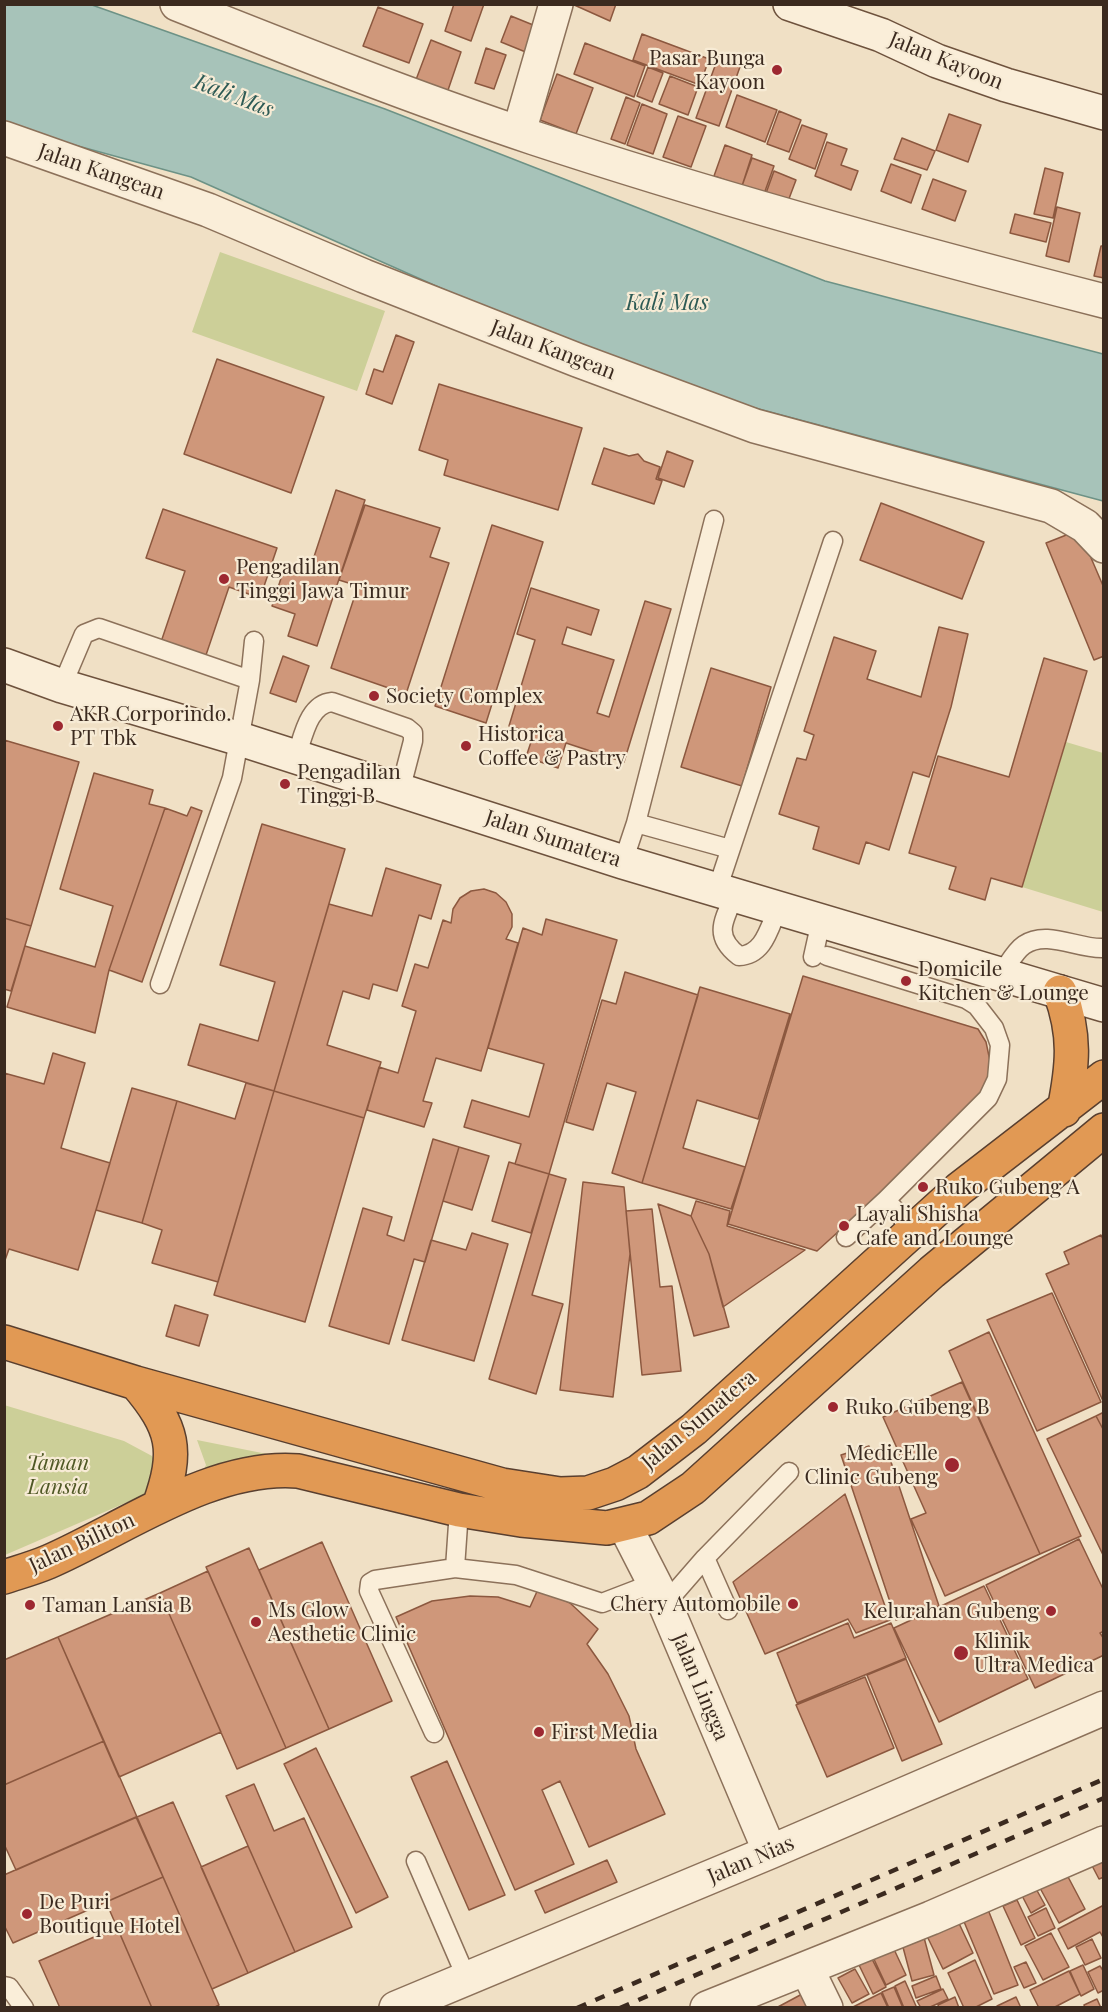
<!DOCTYPE html>
<style>
body{margin:0}
#map{position:relative;width:1108px;height:2012px;overflow:hidden;background:#f0e0c5;font-family:"Playfair Display",serif}
canvas{display:block}
.frame{position:absolute;inset:0;border:6px solid #3b2a1f;pointer-events:none}
</style>
<div id="map">
<canvas width="1108" height="2012"></canvas>
<div class="frame"></div>
</div>
<script>
const context = document.querySelector('canvas').getContext('2d');
context.lineJoin = 'round';
function paint(path, color) { context.fillStyle = color; context.fill(path, 'evenodd'); }
function stroke(path, color, width, dash) { context.strokeStyle = color; context.lineWidth = width; context.lineCap = dash ? 'butt' : 'round'; context.setLineDash(dash || []); context.stroke(path); }
function write(font, color, halo, rows, align = 'center') {
  context.font = font + ' "Playfair Display",serif'; context.lineWidth = 4.5; context.setLineDash([]); context.textBaseline = 'middle'; context.strokeStyle = halo; context.fillStyle = color; for (const [text, x, y, turn = 0] of rows) {
    context.save(); context.translate(x, y); context.rotate((+turn || 0) * Math.PI / 180); context.textAlign = isNaN(turn) ? turn : align; if (halo) context.strokeText(text, 0, 0); context.fillText(text, 0, 0); context.restore();
  }
}
const green = new Path2D(`
 M220,252L385,311L357,391L192,332Z
 M1066,742L1103,753V912L1022,887Z
 M4,1405L124,1441L152,1456L161,1475L153,1491L5,1555Z
 M197,1440L272,1455L197,1484L206,1465Z`);
const water = new Path2D(`
 M4,5H92L385,109L825,281L1103,354V501L643,378L191,177L5,126Z`);
const building = new Path2D(`
 M454,4H484L471,41L445,31Z
 M572,4H616L610,21Z
 M378,7L423,24L409,63L363,46Z
 M511,16L543,29L533,55L501,42Z
 M642,34L709,59L700,85L633,60Z
 M431,40L461,52L446,96L414,85Z
 M585,43L645,66L634,97L574,74Z
 M486,48L506,55L494,89L475,83Z
 M719,55L741,64L719,126L696,118Z
 M648,67L663,73L652,102L637,96Z
 M557,74L593,88L576,134L540,120Z
 M670,76L698,87L688,115L659,104Z
 M737,95L777,110L765,142L726,127Z
 M626,97L640,103L625,144L611,139Z
 M642,104L667,114L653,154L627,145Z
 M779,111L801,120L789,152L767,144Z
 M949,114L981,125L968,162L936,150Z
 M678,116L706,126L691,167L663,157Z
 M802,125L827,134L815,169L789,159Z
 M902,138L935,151L927,170L894,159Z
 M827,142L847,149L841,165L858,171L851,190L815,176Z
 M725,145L752,155L742,186L714,176Z
 M752,158L774,166L764,194L742,186Z
 M891,164L921,175L911,203L881,191Z
 M1045,168L1063,173L1053,218L1034,214Z
 M774,171L796,180L787,204L765,196Z
 M933,179L966,191L955,221L922,209Z
 M1057,207L1080,213L1069,262L1046,256Z
 M1015,214L1051,223L1046,242L1010,233Z
 M1101,246H1104V278L1094,276Z
 M396,335L414,342L392,404L366,394L374,369L383,372Z
 M217,359L324,397L291,493L184,454Z
 M439,384L582,428L558,510L444,475L448,460L419,450Z
 M604,448L629,456L638,454L644,461L660,467L656,479L662,481L654,504L592,484Z
 M667,451L693,461L684,487L658,478Z
 M336,490L365,500L317,646L288,636L295,614L272,606L285,566L308,575Z
 M881,503L984,542L962,599L860,560Z
 M365,505L440,528L430,557L449,563L406,694L331,668L358,586L339,580Z
 M163,509L277,548L260,598L229,587L205,658L161,642L185,571L146,558Z
 M492,525L543,542L486,723L435,706Z
 M1079,530L1104,588V656L1094,660L1046,543Z
 M531,588L599,610L591,635L567,627L562,644L614,660L597,713L609,717L645,601L671,609L624,762L566,743L558,768L526,757L534,733L509,726L535,640L517,634Z
 M939,627L968,634L951,707L929,777L913,772L889,850L866,842L859,864L813,849L819,827L779,814L797,758L806,760L814,735L804,731L834,637L876,651L867,679L921,697Z
 M283,656L309,666L296,702L270,693Z
 M1044,658L1087,671L1022,887L991,878L985,900L949,889L956,867L909,853L938,756L1009,777Z
 M711,668L771,687L742,786L681,767Z
 M4,740L79,762L31,926L4,918Z
 M94,773L153,790L149,804L165,808L109,970L95,1033L7,1007L25,946L95,967L113,906L60,889Z
 M191,807L202,811L142,982L109,970L165,808L187,816Z
 M262,824L345,849L274,1091L188,1065L200,1024L258,1041L275,982L220,965Z
 M386,868L441,885L431,919L419,915L397,991L373,984L369,999L343,991L327,1045L381,1062L364,1118L274,1091L329,904L372,916Z
 M484,889L496,893L506,902L512,914V927L506,939L518,943L481,1071L436,1058L423,1101L432,1103L424,1127L367,1110L379,1067L398,1073L416,1011L402,1006L415,964L428,968L443,920L451,923L453,909L460,898L471,891Z
 M4,918L31,926L11,991L4,989Z
 M546,919L617,940L549,1174L515,1164L521,1144L464,1127L472,1100L529,1117L544,1064L488,1048L523,928L542,935Z
 M625,972L698,995L642,1183L612,1173L636,1092L607,1083L593,1130L566,1122L602,1000L616,1004Z
 M803,976L978,1029L986,1042L990,1061L988,1083L977,1106L817,1251L728,1224Z
 M700,987L790,1014L758,1119L697,1100L683,1148L745,1167L731,1209L642,1183Z
 M53,1053L85,1063L61,1148L110,1163L78,1270L9,1249L4,1263V1073L44,1084Z
 M246,1083L274,1091L218,1282L152,1263L162,1230L142,1223L177,1101L235,1119Z
 M132,1088L177,1101L142,1223L96,1210Z
 M274,1091L364,1118L305,1322L214,1295Z
 M433,1139L459,1147L425,1262L414,1259L389,1344L329,1326L363,1208L392,1217L387,1235L404,1241Z
 M459,1147L489,1156L472,1210L443,1201Z
 M509,1162L549,1174L531,1233L492,1221Z
 M549,1174L566,1179L532,1295L563,1304L536,1394L489,1379Z
 M583,1182L624,1187L630,1254L613,1397L560,1390Z
 M696,1201L730,1211L727,1226L805,1250L723,1307L709,1254L691,1216Z
 M658,1204L691,1216L709,1254L729,1327L694,1336Z
 M652,1209L660,1287L672,1286L681,1371L642,1375L626,1211Z
 M472,1233L508,1244L474,1361L402,1340L431,1240L466,1250Z
 M1101,1235L1104,1241L1103,1401L1046,1274L1069,1264L1064,1252Z
 M1052,1293L1101,1402L1037,1431L987,1320Z
 M175,1305L208,1315L199,1346L166,1336Z
 M989,1332L1081,1536L1040,1554L949,1351Z
 M962,1382L1040,1554L945,1596L911,1519L926,1513L883,1417Z
 M1104,1412V1431L1096,1416Z
 M1096,1416L1104,1431V1557L1047,1439Z
 M869,1446L871,1451L886,1447L939,1606L896,1620L841,1455Z
 M845,1494L890,1620L856,1633L848,1619L765,1654L733,1582Z
 M1079,1539L1104,1591V1631L1100,1633L1104,1639V1655L1035,1688L986,1585Z
 M322,1542L392,1701L329,1729L259,1570Z
 M249,1548L329,1729L286,1748L206,1567Z
 M208,1571L286,1748L237,1769L160,1593Z
 M984,1586L1028,1679L939,1722L894,1628Z
 M539,1587L570,1603L598,1629L587,1644L608,1674L629,1716L636,1749L665,1814L589,1847L560,1781L542,1790L574,1864L515,1890L396,1617L432,1601L470,1596L498,1597L530,1607Z
 M160,1593L221,1732L119,1777L58,1637Z
 M848,1623L854,1638L891,1623L906,1658L797,1703L777,1653Z
 M58,1637L104,1741L4,1785V1660Z
 M906,1659L942,1744L902,1761L867,1675Z
 M865,1677L894,1748L827,1777L796,1705Z
 M104,1741L137,1817L16,1870L4,1844V1785Z
 M316,1748L388,1897L356,1913L284,1764Z
 M447,1761L505,1895L469,1910L411,1777Z
 M254,1784L274,1831L304,1818L352,1927L295,1952L226,1796Z
 M173,1802L248,1973L212,1989L137,1817Z
 M136,1817L163,1877L13,1943L4,1925V1875Z
 M248,1846L295,1952L248,1973L201,1867Z
 M1104,1850V1877L1099,1879L1088,1858Z
 M607,1860L617,1882L545,1913L535,1891Z
 M1066,1873L1085,1909L1059,1923L1040,1888Z
 M163,1877L219,2005L213,2008H152L106,1902Z
 M1030,1878L1045,1905L1031,1913L1017,1886Z
 M1017,1900L1035,1938L1021,1945L1003,1906Z
 M985,1902L1018,1985L994,1994L960,1912Z
 M1104,1905V1939L1100,1932L1068,1949L1058,1929Z
 M1046,1908L1055,1928L1038,1936L1028,1917Z
 M956,1917L973,1953L943,1969L925,1932Z
 M117,1927L152,2008H60L39,1961Z
 M922,1930L934,1975L912,1981L900,1936Z
 M1051,1933L1069,1967L1043,1980L1025,1946Z
 M1092,1939L1101,1958L1085,1965L1076,1947Z
 M892,1945L906,1975L886,1985L872,1955Z
 M872,1959L886,1987L873,1994L859,1965Z
 M975,1960L992,1999L974,2008H964L948,1973Z
 M1026,1962L1036,1983L1024,1988L1014,1967Z
 M1083,1965L1094,1989L1081,1996L1070,1971Z
 M1100,1966L1104,1972V1990L1098,1993L1088,1972Z
 M855,1969L869,1994L852,2003L838,1978Z
 M1069,1971L1080,1994L1053,2008H1039L1030,1990Z
 M936,1976L941,1989L916,1998L912,1986Z
 M905,1981L916,2006L914,2008H904L895,1986Z
 M894,1987L903,2008H889L882,1992Z
 M943,1989L948,1999L928,2008H921L917,2001Z
 M804,1993L811,2008H776Z
 M881,1993L888,2008H851Z
 M955,1997L959,2008H939L938,2005Z
 M1016,1997L1021,2008H998L997,2006Z
 M1097,1999L1101,2008H1085L1084,2005Z`);
const lane = new Path2D(`
 M250,680L254,641
 M62,686L84,634L99,628L250,680L232,778L160,984
 M296,757C303,738 308,704 332,702L407,728L413,733V741L400,791
 M636,823L730,849
 M623,862L636,823L714,520
 M717,890L833,541
 M735,895C723,921 713,936 739,956C764,955 769,928 778,908
 M827,956L966,999L977,1006L994,1028L1000,1045L997,1079L988,1098L886,1200L913,1230
 M813,957L821,921
 M1001,974C1008,965 1015,951 1024,945C1047,929 1079,950 1104,948
 M846,1237L886,1200
 M455,1568L459,1510
 M665,1604L705,1558
 M728,1610L705,1558L789,1472
 M434,1733L369,1591L370,1583L375,1580L455,1568L516,1575L602,1603L654,1583
 M416,1861L467,1979
 M4,1986L9,1987L24,2008`);
const street = new Path2D(`
 M177,4C295,51 414,98 534,138C722,200 912,252 1104,301
 M519,132L556,4
 M4,138L208,210L364,276L577,360L755,426L1051,506L1085,526L1104,546
 M625,1526L665,1604L770,1852
 M807,1969L826,2008
 M396,2008L770,1852L1104,1708
 M707,2008L931,1918L1104,1843`);
const secondary = new Path2D(`
 M790,4L881,35L937,61L1006,85L1104,113
 M4,665L62,686L240,739L623,862L1104,1005`);
const highway = new Path2D(`
 M1060,992C1076,1035 1073,1065 1064,1110
 M4,1342L136,1383L502,1485L560,1494L588,1493L615,1484L638,1472L694,1429L959,1189L1104,1077
 M136,1383C174,1428 179,1450 159,1506
 M4,1577C19,1572 34,1568 48,1562C124,1529 212,1464 298,1471L459,1510L521,1520L607,1528L648,1518L693,1488L932,1272L1104,1130`);
const rail = new Path2D(`
 M577,2008L1104,1779
 M620,2008L1104,1798`);
const markers = [
 [777,70,6,"#9d2831"],
 [224,579,6,"#9d2831"],
 [374,696,6,"#9d2831"],
 [58,726,6,"#9d2831"],
 [466,746,6,"#9d2831"],
 [285,784,6,"#9d2831"],
 [906,981,6,"#9d2831"],
 [923,1187,6,"#9d2831"],
 [844,1226,6,"#9d2831"],
 [833,1407,6,"#9d2831"],
 [952,1465,8,"#9d2831"],
 [793,1604,6,"#9d2831"],
 [30,1605,6,"#9d2831"],
 [1051,1611,6,"#9d2831"],
 [256,1622,6,"#9d2831"],
 [961,1653,8,"#9d2831"],
 [539,1732,6,"#9d2831"],
 [27,1914,6,"#9d2831"]
];
const poiNames = [
 ["Pasar Bunga",765,58,"right"],
 ["Kayoon",765,82,"right"],
 ["Pengadilan",236,567],
 ["Tinggi Jawa Timur",236,591],
 ["Society Complex",386,696],
 ["AKR Corporindo.",70,714],
 ["PT Tbk",70,738],
 ["Historica",478,734],
 ["Coffee & Pastry",478,758],
 ["Pengadilan",297,772],
 ["Tinggi B",297,796],
 ["Domicile",918,969],
 ["Kitchen & Lounge",918,993],
 ["Ruko Gubeng A",935,1187],
 ["Layali Shisha",856,1214],
 ["Cafe and Lounge",856,1238],
 ["Ruko Gubeng B",845,1407],
 ["MedicElle",938,1453,"right"],
 ["Clinic Gubeng",938,1477,"right"],
 ["Chery Automobile",781,1604,"right"],
 ["Taman Lansia B",42,1605],
 ["Ms Glow",268,1610],
 ["Aesthetic Clinic",268,1634],
 ["Kelurahan Gubeng",1039,1611,"right"],
 ["Klinik",974,1641],
 ["Ultra Medica",974,1665],
 ["First Media",551,1732],
 ["De Puri",39,1902],
 ["Boutique Hotel",39,1926]
];
const streetNames = [
 ["Jalan Kayoon",946,61,22],
 ["Jalan Kangean",101,172,19],
 ["Jalan Kangean",553,350,21],
 ["Jalan Sumatera",553,839,18],
 ["Jalan Sumatera",699,1420,-40],
 ["Jalan Biliton",82,1543,-25],
 ["Jalan Lingga",700,1687,67],
 ["Jalan Nias",751,1860,-23]
];
const parkNames = [
 ["Taman",58,1463],
 ["Lansia",58,1487]
];
const waterNames = [
 ["Kali Mas",234,96,21],
 ["Kali Mas",667,303]
];
paint(green, '#cccf98');
paint(water, '#a7c3b9');
stroke(water, '#6d9286', 1.5);
paint(building, '#cf977a');
stroke(building, '#8c583f', 1.5);
stroke(lane, '#8c715a', 21);
stroke(street, '#8c715a', 36);
stroke(secondary, '#6e523d', 36);
stroke(highway, '#593f2f', 36);
stroke(lane, '#faeed9', 18);
stroke(street, '#faeed9', 33);
stroke(secondary, '#faeed9', 33);
stroke(highway, '#e19954', 33);
stroke(rail, '#3b2a1f', 4.5, [10, 10]);
for (const [x, y, r, color] of markers) { const dot = new Path2D(); dot.arc(x, y, r, 0, 2 * Math.PI); context.fillStyle = color; context.fill(dot); stroke(dot, '#f7ebd5', 2); }
write('21px', '#3b2a1f', '#f7ebd5', poiNames, 'left');
write('21px', '#3b2a1f', '#f7ebd5', streetNames);
write('italic 21px', '#4f5825', '#f7ebd5', parkNames);
write('italic 22px', '#2e5b55', '#f7ebd5', waterNames);
</script>
